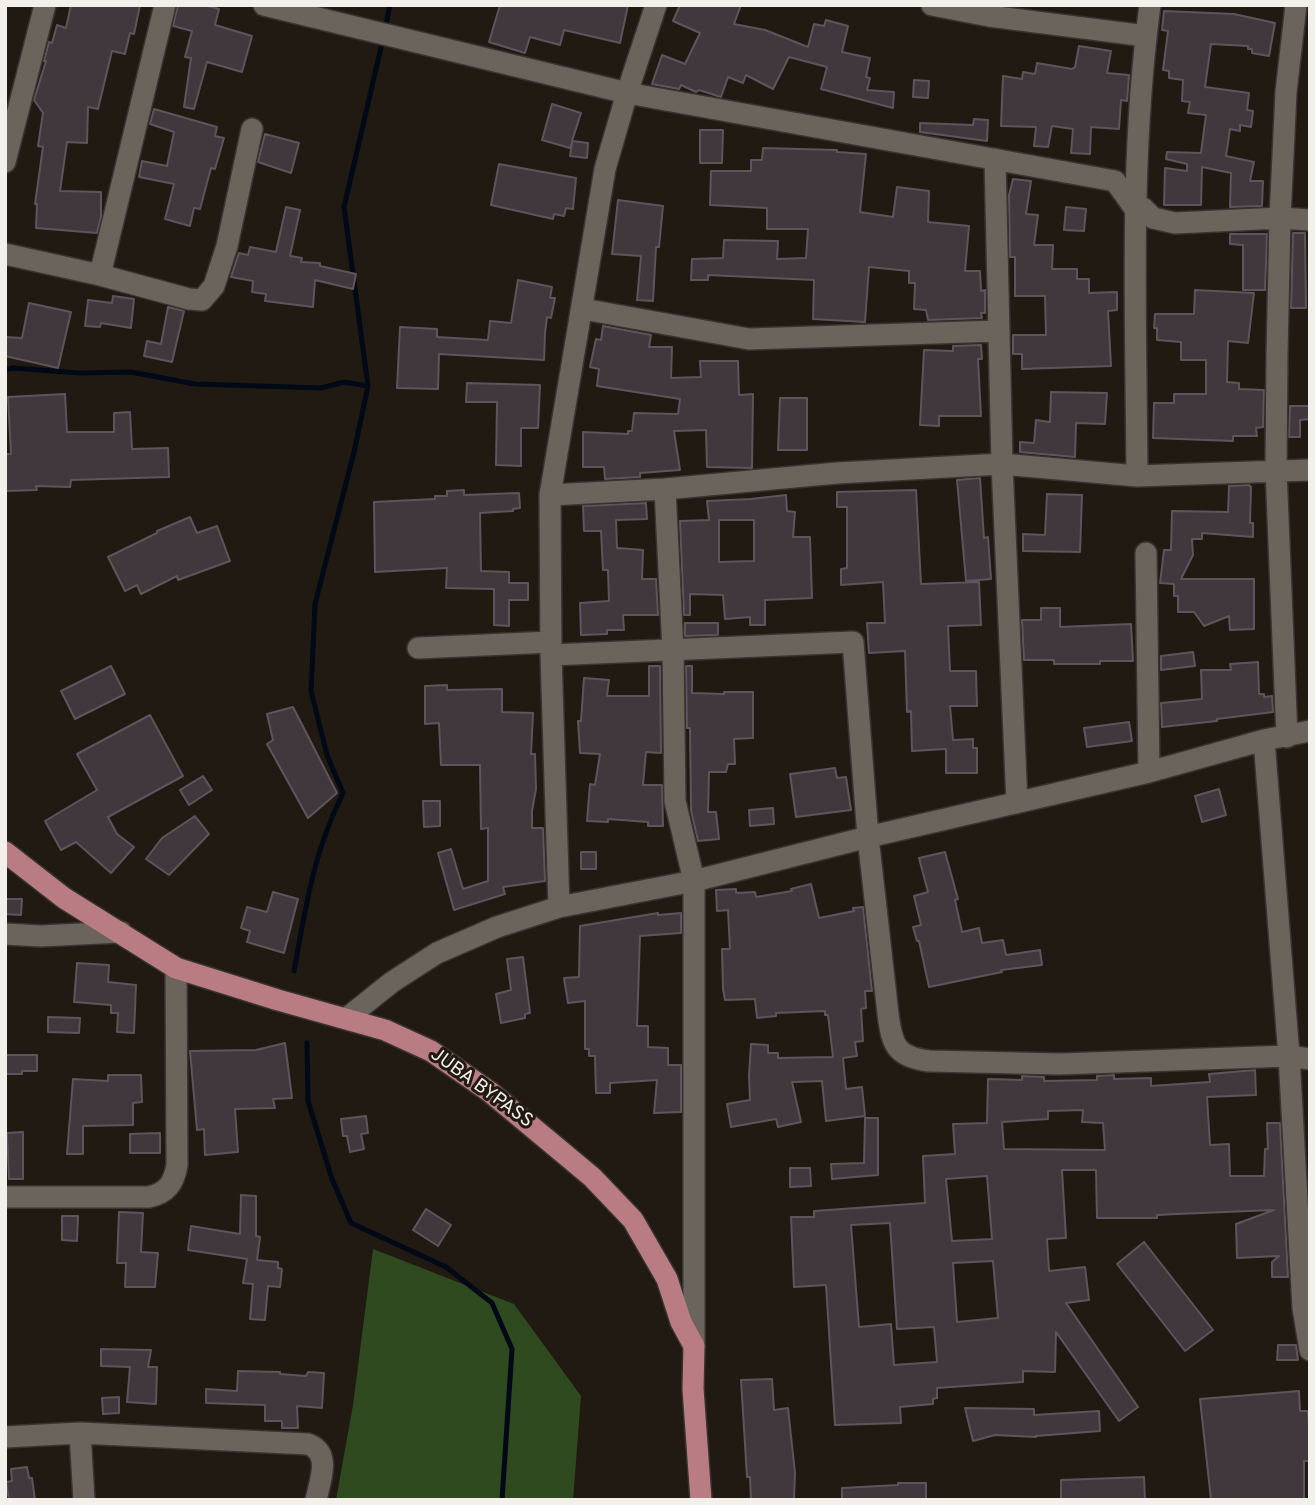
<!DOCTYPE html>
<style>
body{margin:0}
#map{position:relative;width:1315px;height:1505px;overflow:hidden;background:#201a13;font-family:Overpass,sans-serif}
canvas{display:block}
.frame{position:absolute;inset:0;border:7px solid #f3efeb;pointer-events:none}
</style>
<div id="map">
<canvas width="1315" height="1505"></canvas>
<div class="frame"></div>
</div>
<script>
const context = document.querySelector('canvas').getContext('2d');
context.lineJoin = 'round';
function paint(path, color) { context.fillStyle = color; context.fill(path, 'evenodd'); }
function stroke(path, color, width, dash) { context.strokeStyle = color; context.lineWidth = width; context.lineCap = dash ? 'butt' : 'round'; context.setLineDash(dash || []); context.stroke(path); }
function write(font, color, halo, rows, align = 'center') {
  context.font = font + ' Overpass,sans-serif'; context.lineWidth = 6; context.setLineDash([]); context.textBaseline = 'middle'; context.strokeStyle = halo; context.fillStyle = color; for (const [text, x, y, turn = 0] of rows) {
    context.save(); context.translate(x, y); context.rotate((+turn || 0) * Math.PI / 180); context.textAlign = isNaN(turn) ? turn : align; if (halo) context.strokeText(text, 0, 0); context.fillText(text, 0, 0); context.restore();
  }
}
const green = new Path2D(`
 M373,1249L514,1304L581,1396L573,1500H336L353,1405Z`);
const stream = new Path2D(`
 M385,29L390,5
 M5,370L13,368L80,373L131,372L195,384L321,388L344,382L368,386
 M294,971C306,907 313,853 343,793L327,755L311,691L315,604L354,452L368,386L344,207L383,39
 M307,1043L308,1101L332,1179L351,1223L446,1267L492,1303L512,1349L502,1500`);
const building = new Path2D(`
 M71,5H140L134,34L130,33L125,54L112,51L98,109L88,107L87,143L67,142L60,191L101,192V217L97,233L36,228L37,204H35L43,147L38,146L43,113L34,100L46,61H44L49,42L52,43L57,25L66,28Z
 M178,5H204L219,9L215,25L252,36L242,72L207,62L194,109L184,107L191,58L185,57L192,31L173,26Z
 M500,5H628L620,43L564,30L560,45L530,37L525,53L489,42Z
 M680,5H741L734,24L765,30L808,47L814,24L824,26L826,20L848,26L842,52L870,58L866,77L870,78L867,90L894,92L893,108L821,89L827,67L789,57L773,89L746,75L743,83L728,77L721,97L699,90L696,92L681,85L679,89L652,84L662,55L685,64L700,33L673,21Z
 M1164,11L1234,14L1275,23L1269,56L1252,53V49H1248V46L1211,44L1205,87L1249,93L1247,110L1253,111L1251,127L1240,125V131L1230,129L1226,156L1254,162L1250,181H1263L1262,206L1230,207L1231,173L1202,167L1201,205H1164L1165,168L1187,171V164L1166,159L1167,152L1201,153L1206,115L1188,113L1190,102L1182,101L1183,80L1169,78V71L1163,70L1168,31L1162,30Z
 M1079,46L1111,51L1107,73L1129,75L1127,101L1121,100L1119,129L1091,127L1090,154L1071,153L1073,129L1052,126L1048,147L1034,146L1036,127L1001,126L1003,76L1022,79L1023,72L1035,74L1037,63L1072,69L1075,67Z
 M914,80L929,81L928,98L913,97Z
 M552,104L581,113L572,141L588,143L587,158L570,156L572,143L570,148L542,140Z
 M154,109L217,127L215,136L224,138L215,169L211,168L200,209L194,208L190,226L165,219L174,184L139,177L142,161L167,166L174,132L150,124Z
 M974,119L988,120L987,141L920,132V123L973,125Z
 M700,130H723L722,163H700Z
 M265,134L299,143L291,173L258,162Z
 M763,148L837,150V152L866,154L860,212L893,217L897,187L929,191L928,222L969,226L965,271H980L981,291L985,290V313H981L982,318L928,320L926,310L914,309L915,283H909V271L869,267L865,322L813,319L814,280L708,275V280H691L692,259L723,258L724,240L778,241L777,259L806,258L808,229H767V208L710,205L711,171H751V160H762Z
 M499,164L576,178L573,209L566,208L564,216L554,214L553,219L491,205Z
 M1013,179L1031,181L1026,214L1038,215L1034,245H1053L1052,269H1077V279H1089V293L1117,292V310L1108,311L1111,366L1022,369V354H1013V335H1046L1045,296H1015V257H1010L1009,195Z
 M618,200L663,206L659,247H656L653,301L637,300L641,256L612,254Z
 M286,207L300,210L290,256L302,258L301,262L320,263V266L356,274L353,289L315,280L313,307L265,301L266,294L252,292L253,281L231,277L239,253L248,255L250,247L276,252Z
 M1066,207L1086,209L1084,231L1064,230Z
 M1293,233H1305L1306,308H1291Z
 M1230,234H1267L1265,290H1243V245L1230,244Z
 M518,280L552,287L550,298H555L551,318L547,317L545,333L544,360L439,354L438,389L397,388L400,327L437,329V337L488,340L490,321L511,323Z
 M1195,290L1254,293L1248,343L1228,341L1227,382L1239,383V389L1264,390L1263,427L1256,428L1257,436H1233V441L1153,438L1154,403H1174V394H1206V360H1181V342L1157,340V328H1154L1155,314H1194Z
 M113,296L134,299L131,328L101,323L100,327L85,326L88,300L112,303Z
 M29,303L71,312L58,368L5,356V337L22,338Z
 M168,307L184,311L172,362L144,356L147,341L161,344Z
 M603,326L651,335L649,347H672L671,378L701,377L700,361H738L739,395L753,394L752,468L707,467L706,430L674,431L680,470L640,473V477L605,479L604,467H583V432L628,434V431H632L634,413L678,414L680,399L597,386L599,369L590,367L596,339L601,340Z
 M981,345L982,359H978L981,416H939V426L920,425L924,350L953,351V346Z
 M467,383L540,385L538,428H521V466L496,465L497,402H466Z
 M1051,392L1107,393L1105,424L1076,423L1075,457L1020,452V442L1034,443L1036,420L1050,422Z
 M65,394L67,432H114V413L130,412L132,449L168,448L169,477L71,480L70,487L36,486L37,490L5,491V454H11L8,397Z
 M780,398H807V450H778Z
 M1290,406H1310V419L1300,420V437H1289Z
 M980,478L984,538L988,537L991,579L966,581L957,480Z
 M1249,485L1251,487L1250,523H1253V537L1202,533V539H1192L1193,555L1181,579H1254V629L1230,630L1229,616L1204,626L1194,612H1178V596H1174V584L1160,583L1164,550H1171L1172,511L1228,512L1229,486Z
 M464,490V495L519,493L520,508L513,509V511L480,513L481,571L509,572V583H528V600H509V626L494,625V589L446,588L447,568L375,572L374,502L435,499V496H447V491Z
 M916,490L921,584L979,582L981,625L948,626L950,671H976L977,706H950L953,740L973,739V748H977V773H946V749L912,751L911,711L907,712L905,651L869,653L867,623H885L883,582L841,585V569L847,568V507H837V492Z
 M1047,494L1082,495L1080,552L1023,551V534L1045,535Z
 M786,495L787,511L795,512L793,537H810L812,598L765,600V625H750V617L725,619L723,595L690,594V615H684L680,521L709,520L707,501L751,499ZM719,520H754V561L719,562Z
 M646,503L647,519L616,520L617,548L643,550L642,579H656L658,615H623L624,630H607V634L581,635L580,603L609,601L608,570H603L601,531H584L583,506Z
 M190,517L197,533L217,526L230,561L178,580L177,576L141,594L137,585L125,591L108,557L157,533V531Z
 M1041,608H1060V627L1131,624L1133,661H1100V664H1054V660H1024L1022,620H1041Z
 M685,623H718V635L685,636Z
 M1193,652L1195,666L1161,670V656Z
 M1258,662L1259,694H1264V697L1272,696L1273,712L1217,719V721L1162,727L1161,703L1202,699L1201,670H1231L1230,664Z
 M111,666L125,694L75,719L61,691Z
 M649,666H660L661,753L646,752L643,785H662L663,826H648V822L608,819V822L587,821L590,784L595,785L600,754L580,753L578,721H581L584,678L609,680L607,696H649Z
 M686,666H692V693L724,694V692H753V738L734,739L735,764H728L726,772H709L708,812H716L719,839L698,841L691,810L690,728H687Z
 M447,685V690L502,689V712L533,713L531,754H535L536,789L532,811V828H543L545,881L503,887L505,894L454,910L438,853L451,849L463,889L488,881V828L481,829L480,765H441L439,723L425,724V686Z
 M293,707L337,793L308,818L267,744L273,740L267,714Z
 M150,715L183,776L108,817L117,834L134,847L111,873L76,842L61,850L45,821L97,790L77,754Z
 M1129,722L1132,741L1087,747L1084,728Z
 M835,768L837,778L846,777L851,810L796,817L790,774Z
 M203,776L212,790L189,805L180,790Z
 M1219,789L1226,815L1202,822L1195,796Z
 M423,801H440V826L424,827Z
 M773,808L774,824L750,826L749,810Z
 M195,816L209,834L169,875L146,859L162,838Z
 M581,852H596V869H581Z
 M945,852L958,899L955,900L962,932L979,928L982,943L1003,940L1006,955L1040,950L1042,965L1001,970L1002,972L929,987L919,941H917L913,927L921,925L914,896L928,892L919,858Z
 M811,884L819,918L854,911L853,908L863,907L872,991H865L866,1008L861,1009L863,1041L855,1042L857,1056L843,1058L846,1089L862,1087L865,1116L826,1121L822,1081L792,1082L801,1122L778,1127L776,1119L731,1127L727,1104L750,1100L749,1075L751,1044L768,1045V1053H778V1058L833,1057L828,1015H825V1011L776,1013V1016L757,1018L755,999L725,1000L723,989L722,949H730L728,910L717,911L716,890L736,889V893L755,892L756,897L792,891L791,889Z
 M273,892L298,899L284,953L247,942L250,931L241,928L247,907L267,912Z
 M5,899H22L21,915L5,914Z
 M658,913V915L681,913V933L640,936L637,1026H648V1047L668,1048V1065H681V1112L654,1113L657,1080L610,1083V1093H596L595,1056H589V1049H585V1001L568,1003L564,978L579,977L580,926Z
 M523,957L530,1013L525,1014V1018L501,1023L496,994L511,990L507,959Z
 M77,963L109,965L108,982L136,985L134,1033L117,1032L118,1013H111V1005L74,1002Z
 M48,1017L80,1018L79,1033L48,1032Z
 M285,1043L292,1098L273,1099L275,1108L235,1109L238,1152L205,1155L204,1129L197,1130L190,1051L256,1050Z
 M5,1055H37V1071H22V1074H5Z
 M1255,1070L1256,1095L1207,1097L1210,1145L1229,1144L1230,1176H1264L1265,1149H1268L1267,1123H1280L1288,1277H1272V1262L1279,1256L1237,1258L1236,1224L1274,1210L1177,1214L1157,1215V1218H1097L1096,1170H1062L1066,1238L1047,1239L1049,1271L1085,1267L1089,1300L1066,1303L1138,1407L1119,1421L1056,1332L1055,1372L1023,1371V1382L937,1388V1398L933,1399V1404L900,1407L901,1423L835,1425L826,1285L794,1287L791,1217H814V1211L925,1203L923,1156L955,1154L953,1124L987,1123L988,1079L1022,1080V1076L1044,1077V1081L1097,1080V1076L1114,1075V1079L1151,1078V1086L1210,1082L1209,1074ZM1083,1110L1082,1122L1103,1123L1105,1150L1004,1149L1002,1122L1048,1119V1111ZM987,1176L992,1239L952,1241L946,1179ZM890,1223L897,1329L934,1327L937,1362L894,1365L891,1324L859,1327L851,1225ZM993,1261L998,1318L957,1322L953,1263Z
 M108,1075H141L142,1102L133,1103V1125L83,1126V1154H67L73,1079L108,1081Z
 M366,1116L368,1133L361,1134L364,1149L350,1152L347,1136H343L341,1119Z
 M865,1118H878V1175L832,1179L831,1164L864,1163Z
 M23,1132V1179H9L7,1133Z
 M160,1133V1153H130V1134Z
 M790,1168H810L811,1186L790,1187Z
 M241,1195L256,1196V1236L260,1237L257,1260L278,1262V1268L282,1269L280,1287L268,1286L265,1320L250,1319L253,1284L243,1283L247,1259L188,1250L191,1226L240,1234Z
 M426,1209L451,1225L438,1246L413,1230Z
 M119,1212L143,1213L141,1252L158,1253L155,1287H125L126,1263H117Z
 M62,1216H78L77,1241L62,1240Z
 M1144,1242L1213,1330L1185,1351L1117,1264Z
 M1278,1345H1296L1298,1360H1277Z
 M101,1349L151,1350L148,1367H157L156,1404L127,1402L130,1367L101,1366Z
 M238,1371L280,1372V1374L306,1376L308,1372L324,1373L322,1408L297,1406L298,1428H282V1421H265V1405L206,1403V1389L237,1391Z
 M772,1379L774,1410L788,1408L795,1473L794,1500H751L750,1477H747L741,1380Z
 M1299,1391L1300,1411H1308L1310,1445V1461H1304V1500H1211L1200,1399Z
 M119,1397V1413L103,1414L102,1398Z
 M965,1408L1034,1409V1415L1099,1411L1100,1431L1036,1436V1437L995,1435L973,1441Z
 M27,1467L29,1478H32L35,1500H9L6,1482L12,1481L11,1469Z
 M1144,1477L1145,1500H1061V1480Z
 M898,1483H926V1500H842V1488L898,1485Z`);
const minor = new Path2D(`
 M264,5L627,93L1115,181L1135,209L1143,208L1153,218L1175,223L1280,218L1310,220
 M932,5L989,16L1146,36
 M995,159L1002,464L1017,803
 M5,162L45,5
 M5,254L100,275L189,299L202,300L214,286L227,246L252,129
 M100,275L165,5
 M583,309L749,339L998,331
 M1137,476C1136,319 1129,161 1150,5
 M665,489L673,651L675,801L694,881V1346
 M550,495L605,169L627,93L656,5
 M1146,553L1149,772
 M418,648L551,642
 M551,655L853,642L868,837L888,1014C892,1045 896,1057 929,1061L1060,1064L1289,1056L1310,1059
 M1287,737L1276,470L1277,354L1280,218L1286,92L1296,5
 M1264,740L1289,1056L1303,1308L1310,1350
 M559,907L551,655L550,495L665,489L837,473L1002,464L1137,476L1310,470
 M5,934L41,936L121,932
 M347,1018L392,982L437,953L497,927L559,907L694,881L868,837L1149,772L1264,740L1310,731
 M5,1197H149C167,1193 174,1183 177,1165L176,968
 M80,1433L84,1500
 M5,1437L80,1433L308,1444C332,1453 320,1480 316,1500`);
const major = new Path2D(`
 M5,852L64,898L176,968L278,1000L385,1030L431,1051L490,1092L592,1177L633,1220L667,1279L681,1322L694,1346L693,1389L701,1500`);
const streetNames = [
 ["JUBA BYPASS",481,1089,36]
];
paint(green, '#2f4a1f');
stroke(stream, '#000915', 5);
paint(building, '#41383e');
stroke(building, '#5e555c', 2);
stroke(minor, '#383431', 24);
stroke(major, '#383431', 24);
stroke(minor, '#6b645c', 21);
stroke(major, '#ba7c83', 21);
write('19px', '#f3efeb', '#201a13', streetNames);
</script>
